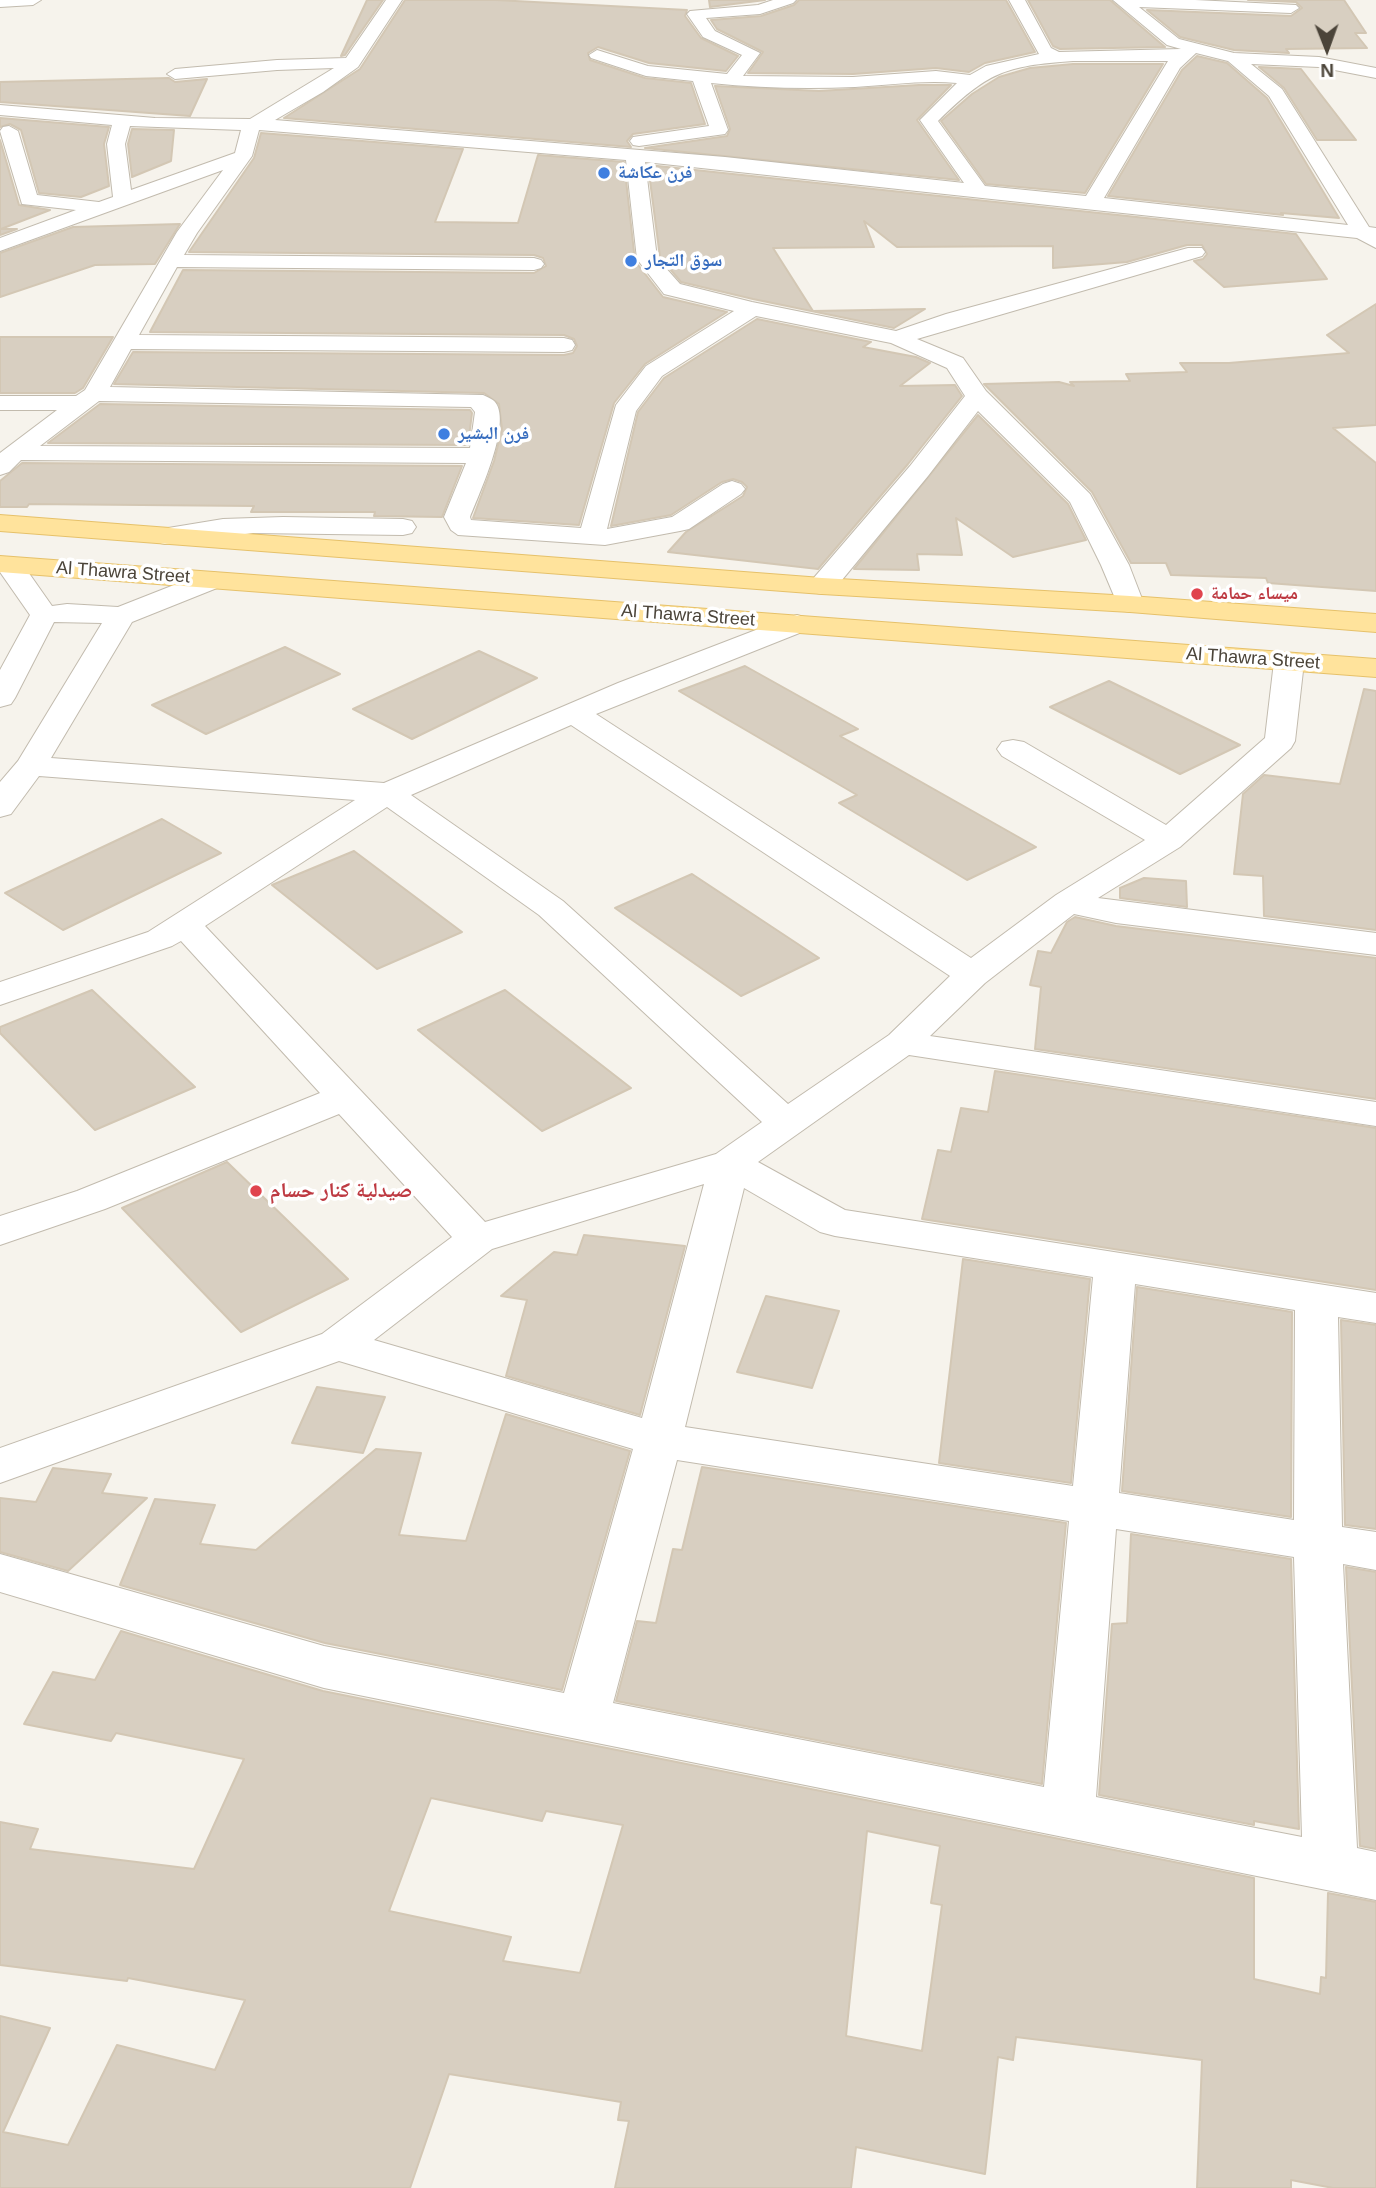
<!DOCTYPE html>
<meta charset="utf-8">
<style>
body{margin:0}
#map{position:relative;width:1376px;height:2188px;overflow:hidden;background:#f6f3ec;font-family:Helvetica,sans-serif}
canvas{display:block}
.north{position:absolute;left:1292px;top:14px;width:70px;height:70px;-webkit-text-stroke:5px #fff;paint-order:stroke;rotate:179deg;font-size:19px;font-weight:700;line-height:28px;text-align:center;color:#4b4439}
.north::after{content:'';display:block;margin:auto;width:24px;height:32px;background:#4b4439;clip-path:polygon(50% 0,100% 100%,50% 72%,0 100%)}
</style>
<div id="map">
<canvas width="1376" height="2188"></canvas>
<div class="north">N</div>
</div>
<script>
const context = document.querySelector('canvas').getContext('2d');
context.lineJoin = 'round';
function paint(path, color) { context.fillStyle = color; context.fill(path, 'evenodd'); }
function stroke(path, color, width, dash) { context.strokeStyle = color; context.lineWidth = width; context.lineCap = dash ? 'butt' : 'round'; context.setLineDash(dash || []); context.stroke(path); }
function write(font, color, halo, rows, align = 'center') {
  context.font = font + ' Helvetica,"Noto Naskh Arabic",sans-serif'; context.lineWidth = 7; context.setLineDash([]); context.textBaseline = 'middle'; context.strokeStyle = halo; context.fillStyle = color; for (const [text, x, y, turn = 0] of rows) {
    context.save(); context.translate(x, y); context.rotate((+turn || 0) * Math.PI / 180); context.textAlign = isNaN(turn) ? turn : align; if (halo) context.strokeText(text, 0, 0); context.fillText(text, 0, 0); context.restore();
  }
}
const building = new Path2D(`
 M367,0H383L345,55L341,56Z
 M405,0H496L687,10L685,16L701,38L738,56L726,71L649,63L598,47L588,53L590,60L645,78L691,83L705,124L633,134L627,141L631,147L284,118L360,69Z
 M709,0H765L710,7Z
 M799,0H1006L1035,52L985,63L969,72L936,68L853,74L748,73L763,52L717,29L711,20L761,16L794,5Z
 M1028,0H1110L1165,47L1060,49L1053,46Z
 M1248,0H1344L1366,33H1355L1367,48L1286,49L1289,53L1234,50L1180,37L1147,10L1291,16L1302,8L1296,2Z
 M1197,56L1227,63L1267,98L1339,218L1281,213L1283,215L1108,196L1182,70Z
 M1073,64H1163L1085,193L986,184L941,121L972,94L999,77L1030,68Z
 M1259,67L1301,69L1356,140H1317L1284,88Z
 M169,78L175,82L207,79L190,116L0,102V82Z
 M919,85H951L917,120L959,180L645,148L727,136L730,129L715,86L819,91Z
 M0,118L109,127L104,144L109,186L81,197L39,193L21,130L10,124L0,127Z
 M132,129L174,130L171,161L132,177L128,144Z
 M261,133L463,149L435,222L518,223L538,155L624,162L635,261L663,297L727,312L645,364L614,403L579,525L473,518L494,461L502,429L499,404L484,393L114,384L133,352L564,355L573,353L577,346L574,339L564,335L150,332L183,270L534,273L546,266L543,258L534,255L189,252L254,158Z
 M0,140L19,205L50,210L1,229H17L0,235Z
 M648,165L1296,234L1327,279L1224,287L1194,261L1203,259L1207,254L1202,245H1187L1127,262L1053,268V246L897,247L864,221L874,247L773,248L813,311L925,309L894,328L753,299L681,282L660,257Z
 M180,224L155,264L95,265L0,297V253L73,227Z
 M1376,304V425L1333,428L1376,463V591L1268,583L1266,578L1171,575L1166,563H1131L1092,492L984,384L1059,382L1074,386L1070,382L1130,381L1126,374L1187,372L1180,363H1229L1349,353L1327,335Z
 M757,319L871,342L863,347L916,357L930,363L900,386L955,385L962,396L908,464L818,569L668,552L686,532L743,496L747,487L742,482L733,479L722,482L671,515L611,526L638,412L664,378Z
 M0,337H113L83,388L75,393H0Z
 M100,404L470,410L472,413L468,445L48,443Z
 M978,415L1068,504L1086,540L1013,557L956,518L962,555L917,554L919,570L854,569Z
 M22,463L462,466L442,517L374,516L375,512H251L254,506L29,504L27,507H0V481Z
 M285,647L340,674L206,734L152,705Z
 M479,651L537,678L412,739L353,709Z
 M745,666L858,729L840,736L1036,847L967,880L839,803L857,795L679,691Z
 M1109,681L1240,745L1180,774L1050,707Z
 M1364,689L1376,691V930L1264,916L1263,876L1234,874L1243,794L1264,775L1340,784Z
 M162,819L221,853L63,930L5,893Z
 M354,851L462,932L377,969L272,885Z
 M692,874L819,958L741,996L615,908Z
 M1144,878L1186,881L1187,907L1120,898V888Z
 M1075,917L1116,926L1376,958V1099L1035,1049L1041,987L1030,985L1038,951L1051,953L1067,922Z
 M92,990L195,1087L95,1130L0,1033V1027Z
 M505,990L631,1088L542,1131L418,1030Z
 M995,1071L1376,1128V1290L922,1219L938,1150L951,1152L961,1108L988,1112Z
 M227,1162L348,1279L241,1332L122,1208Z
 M584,1235L685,1246L640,1415L506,1376L527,1300L501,1296L554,1252L577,1255Z
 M963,1259L1090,1279L1071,1483L939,1463Z
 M1137,1287L1292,1312L1291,1517L1122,1491Z
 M766,1296L839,1311L812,1388L737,1372Z
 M1341,1320L1376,1325V1529L1345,1525Z
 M317,1387L385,1397L363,1453L292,1443Z
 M506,1414L630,1451L562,1690L325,1643L120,1585L155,1499L215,1505L200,1544L256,1550L376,1449L421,1453L399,1535L466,1541Z
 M702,1467L1066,1523L1042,1784L616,1701L637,1621L656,1623L673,1549L682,1550Z
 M53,1468L111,1474L102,1493L147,1498L68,1571L0,1552V1498L36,1502Z
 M1131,1534L1291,1559L1299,1829L1254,1821V1825L1099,1795L1112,1624L1127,1623Z
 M1346,1567L1376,1572V1849L1360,1846Z
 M121,1631L323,1691L1254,1878V1979L1320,1994L1321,1977L1326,1978L1328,1893L1376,1902V2188H1333L1291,2180V2188H1197L1202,2060L1016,2037L1013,2060L998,2057L985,2174L856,2147L851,2188H615L629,2121L618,2120L621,2102L449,2074L410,2188H0V2016L50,2028L3,2132L68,2145L117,2045L215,2070L245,2000L128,1978L127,1981L0,1965V1822L38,1829L30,1849L194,1869L244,1759L116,1733L111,1741L24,1724L53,1672L95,1680ZM431,1798L542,1821L546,1811L623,1825L580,1973L503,1961L511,1937L389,1911ZM867,1831L940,1846L931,1903L942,1905L922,2051L846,2036Z`);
const minor = new Path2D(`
 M0,0H41L33,5L0,7Z
 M386,0H402L358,67L323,92L275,120L725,157L964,183L920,120L957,83C923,80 890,85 855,87C807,89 758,88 711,83L728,130L725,134L639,146L633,145L630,141L633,137L709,126L693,81L646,76L591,58L589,55L597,50L648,66L727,74L742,55L703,37L687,14L690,11L758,5L773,0H796L793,3L760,14L706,18L715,31L760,53L743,76L853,77L936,71L970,75L986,66L1039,54L1009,0H1025L1051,48L1059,52L1181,49L1167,45L1113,0H1195L1296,5L1299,8L1291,13L1139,7L1179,39L1234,53L1319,57L1376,68V78L1319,67L1251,64L1282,89L1369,227L1376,228V248L1357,238L645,162L657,258L680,284L752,302L896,331L946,314L1188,248H1202L1205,252L1202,256L917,339L963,358L986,391L1090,494L1129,565L1144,604L1140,610L1130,612L1120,610L1101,565L1070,502L978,411L928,476L832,592L822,594L812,592L808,586L812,580L910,466L965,396L947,368L891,343L756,316L662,376L636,411L607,529L672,517L723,484L732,481L741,484L745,489L741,494L689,529L680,531L605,545L458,535L451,530L444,517L466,463L21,460L9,472L0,475V453L57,410H0V396H76L85,390L177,232L223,170L0,251V238L76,210L22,204L0,131L3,127L9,126L18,131L37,195L99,202L113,197L107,144L112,125L0,115V105L155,118L250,119L334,68L277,70L175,79L167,74L175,69L277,60L346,58ZM1196,53L1228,61L1269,96L1348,225L1104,198L1180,68ZM1073,61H1168L1086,196L985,186L938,121C988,72 1004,66 1073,61ZM130,126L241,130L235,153L131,190L125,144ZM259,130L626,160L637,259L640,263L664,294L734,311L646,366L616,405L581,528L471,520L470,517C480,492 509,429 497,405C494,399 489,398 483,395L110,387L131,349L564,352L572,350L575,345L572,340L564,338L139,335L177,267L534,270L541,268L544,264L541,260L534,258L184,255L197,233L252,156ZM99,401L471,407L475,412L470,448L40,446Z
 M283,517L403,519L412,521L416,527L412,533L403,535L253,533L165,544L156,542L152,536L156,530L223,519Z
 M9,557L19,559L52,606L67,604L118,607L202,574L212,572L222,574L226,580L222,586L132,622L51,758L384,783L618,683L787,618L797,615L807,618L811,624L807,630L596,714L971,958L1056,895L1145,840L1002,756L997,749L1002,742L1013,740L1024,742L1166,825L1265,738L1274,662L1279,656L1289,653L1299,656L1304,662L1295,741L1291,748L1180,847L1098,898L1376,933V955L1116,923L1074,914L985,983L930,1036L1376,1102V1126L909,1055L758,1162L845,1210L1376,1293V1323L1338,1317L1342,1527L1376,1532V1570L1343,1564L1357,1848L1376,1852V1900L324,1688L0,1592V1554L324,1646L564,1693L633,1449L339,1361L0,1483V1448L322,1334L452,1237L339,1114L105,1209L0,1245V1216L77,1191L320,1093L181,941L172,946L0,1005V982L148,932L355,800L39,776L11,814L0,817V782L18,761L102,623L54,622L15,698L11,704L0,707V670L30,615L0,572V559ZM571,725L950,976L889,1035L788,1104L563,901L411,795ZM387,807L539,915L762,1122L716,1154L485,1222L205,926ZM704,1184L642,1418L374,1340L492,1249ZM744,1188L820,1232L835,1236L1093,1277L1073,1486L685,1427ZM1135,1284L1295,1310L1294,1520L1119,1493ZM677,1460L1069,1521L1044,1787L613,1703ZM1116,1529L1294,1557L1302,1837L1096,1797Z`);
const major = new Path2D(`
 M0,515L822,578L1130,596L1376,614V632L1130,612L822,594L0,531Z
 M0,556L1376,659V677L0,572Z`);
const markers = [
 [604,173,7,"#3f7fe0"],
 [631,261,7,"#3f7fe0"],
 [444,434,7,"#3f7fe0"],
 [1197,594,7,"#e0444e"],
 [256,1191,7,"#e0444e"]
];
const farShopnames = [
 ["فرن عكاشة",618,173],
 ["سوق التجار",645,261],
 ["فرن البشير",458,434]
];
const farStreetnames = [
 ["Al Thawra Street",123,573,4],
 ["Al Thawra Street",688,616,4],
 ["Al Thawra Street",1253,659,4]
];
const farHealthnames = [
 ["ميساء حمامة",1211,594]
];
const healthNames = [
 ["صيدلية كنار حسام",270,1191]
];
paint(building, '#d8cfc1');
stroke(building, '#d3c7b4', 2);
stroke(minor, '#c2bbae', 2);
stroke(major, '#e6c16a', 2);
paint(minor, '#fff');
paint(major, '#ffe39c');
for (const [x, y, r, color] of markers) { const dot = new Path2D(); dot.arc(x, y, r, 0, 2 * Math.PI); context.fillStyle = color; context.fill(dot); stroke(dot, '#fff', 2.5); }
write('bold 18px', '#366cbe', '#fff', farShopnames, 'left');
write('18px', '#4b4439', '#fff', farStreetnames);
write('bold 18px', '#be3a42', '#fff', farHealthnames, 'left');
write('bold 21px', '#be3a42', '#fff', healthNames, 'left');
</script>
